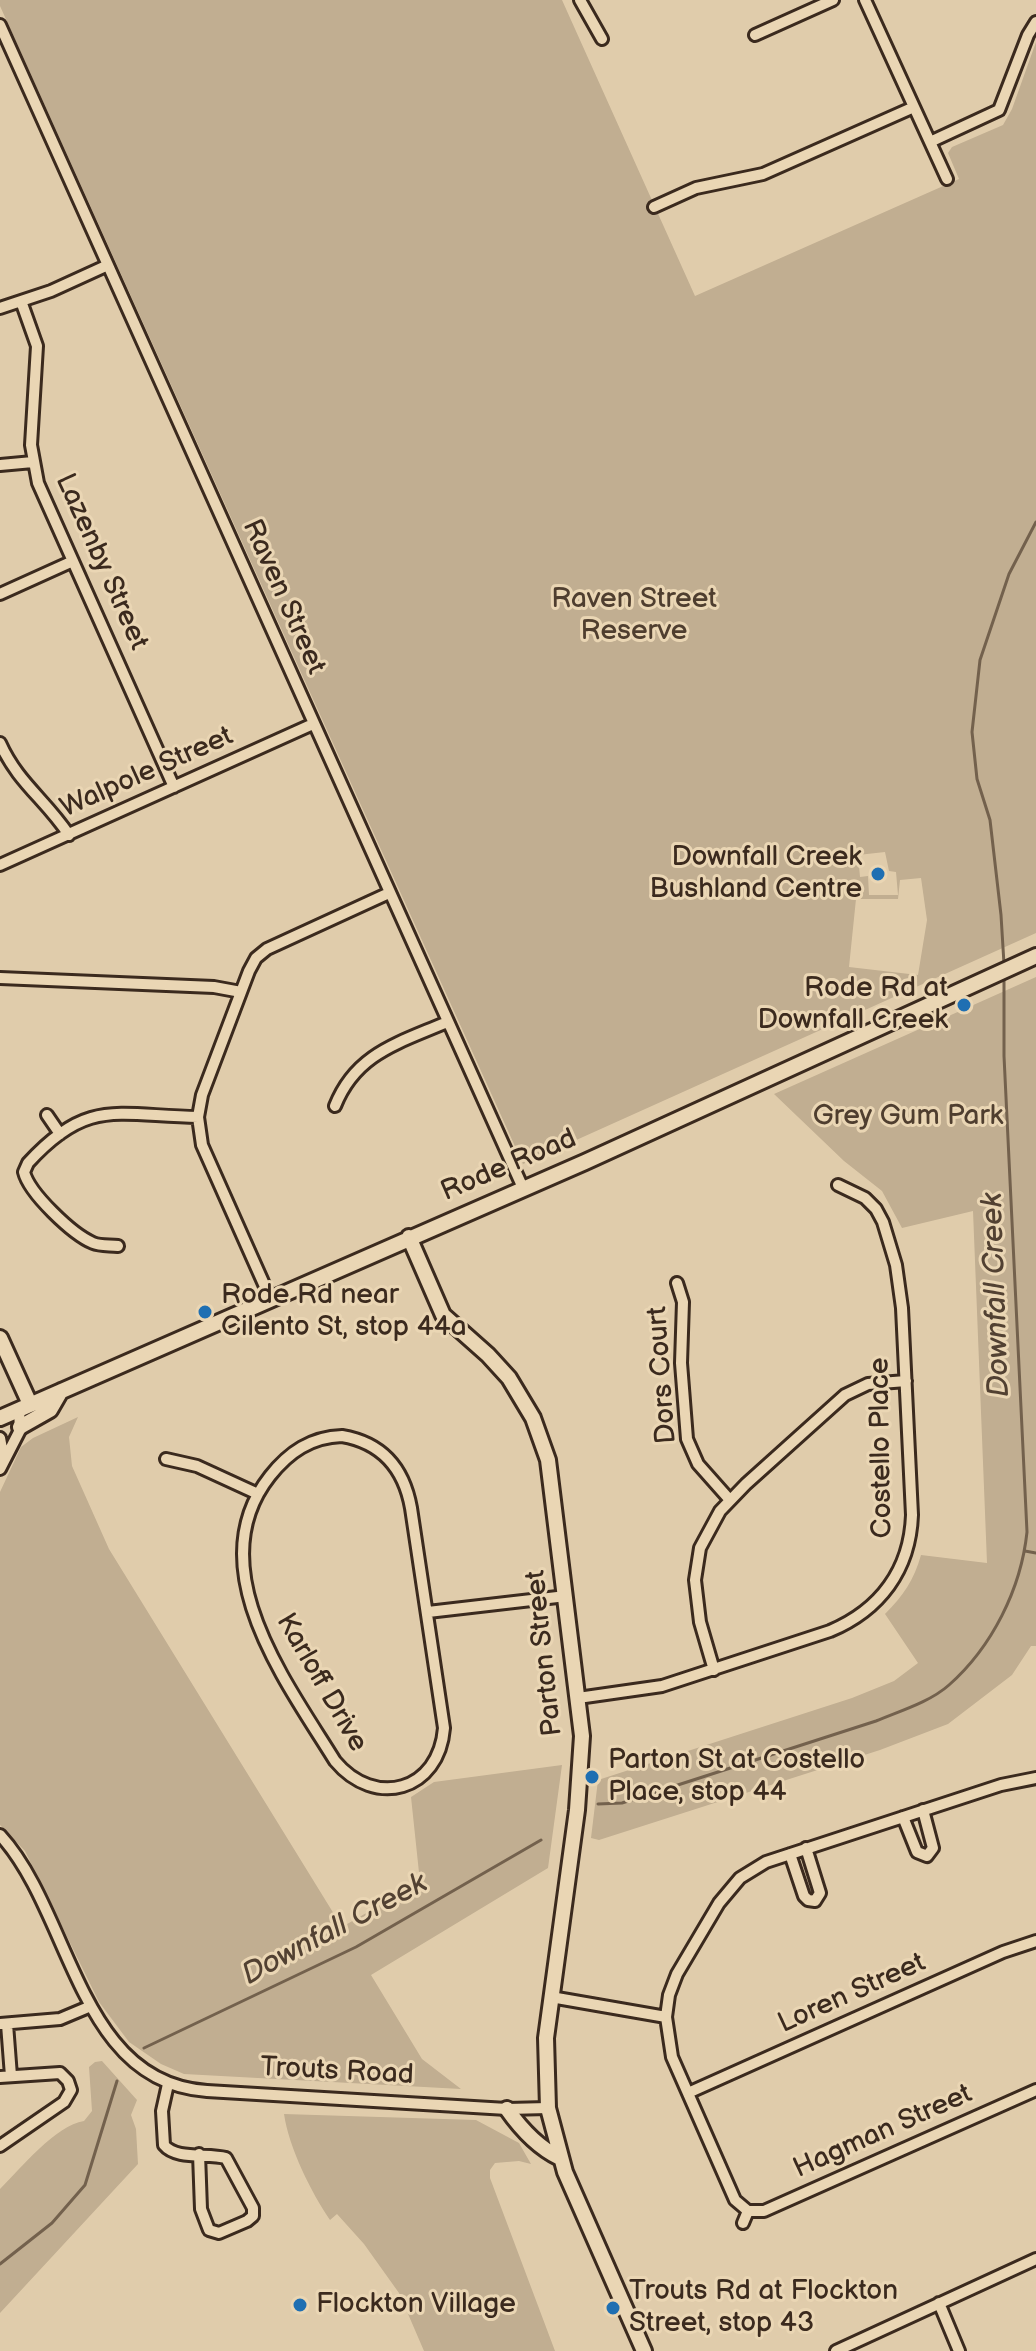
<!DOCTYPE html>
<style>
body{margin:0}
canvas{display:block;background:#e0ccab}
</style>
<canvas width="1036" height="2351"></canvas>
<script>
const context = document.querySelector('canvas').getContext('2d');
context.lineJoin = 'round';
function paint(path, color) { context.fillStyle = color; context.fill(path, 'evenodd'); }
function stroke(path, color, width, dash) { context.strokeStyle = color; context.lineWidth = width; context.lineCap = dash ? 'butt' : 'round'; context.setLineDash(dash || []); context.stroke(path); }
function write(font, color, halo, rows, align = 'center') {
  context.font = font + ' "Balsamiq Sans",sans-serif'; context.lineWidth = 6; context.setLineDash([]); context.textBaseline = 'middle'; context.strokeStyle = halo; context.fillStyle = color; for (const [text, x, y, turn = 0] of rows) {
    context.save(); context.translate(x, y); context.rotate((+turn || 0) * Math.PI / 180); context.textAlign = isNaN(turn) ? turn : align; if (halo) context.strokeText(text, 0, 0); context.fillText(text, 0, 0); context.restore();
  }
}
const green = new Path2D(`
 M0,0H562L695,296L959,179L948,153L952,147L1003,125L1012,109L1036,42V933L523,1164L0,6ZM885,852L889,871L896,872L898,895H869L868,876L860,877L858,855ZM921,878L927,920L918,975L849,967L856,899H898L900,880Z
 M1036,977V1646H1031L1012,1675L948,1724L880,1750L599,1840L591,1838L598,1780L852,1698L894,1681L918,1663L885,1614C903,1596 914,1580 921,1555L987,1563L973,1211L902,1228L882,1191L844,1161L774,1094Z
 M78,1417L69,1437L72,1466L109,1549L342,1927L420,1882L411,1797L434,1782L562,1765L548,1868L371,1975L422,2059L461,2089L184,2074L161,2064L129,2042L99,2002L25,1851L0,1825V1492L21,1447L33,1438Z
 M102,2061L137,2100L131,2115L136,2129L138,2164L0,2313V2189C20,2169 56,2125 84,2121L92,2111L89,2067L95,2062Z
 M284,2114L476,2120L519,2143L531,2164L519,2161L495,2163L490,2170V2178L555,2351H424L399,2293L364,2244L337,2214L330,2220C311,2192 289,2148 284,2114Z`);
const stream = new Path2D(`
 M1004,964L1001,915L990,820L977,779L972,732L980,660L1009,574L1036,522
 M1025,1551L1036,1553
 M598,1804L622,1803L876,1721C900,1711 930,1702 949,1685C992,1647 1021,1589 1027,1532L1004,1056V975
 M144,2048L356,1947L541,1840
 M0,2264L52,2223L85,2185L117,2081`);
const street = new Path2D(`
 M580,0L602,39
 M865,0L947,179
 M0,25L523,1188
 M755,35L833,0
 M930,142L999,110L1028,35L1036,22
 M654,207L696,188L763,174L914,107
 M21,301L37,346L31,445L38,483L174,787
 M0,308L51,291L108,265
 M0,465L33,462
 M0,594L73,561
 M0,743C18,783 45,799 69,835
 M0,865L313,724
 M0,978L214,987L241,992
 M335,1106C356,1053 399,1043 447,1022
 M47,1115L60,1134
 M118,1246C109,1245 100,1246 93,1243C72,1234 29,1193 24,1172L28,1163C88,1097 118,1116 198,1117
 M677,1283L683,1302L681,1363L687,1439L698,1464L729,1499
 M271,1300L202,1145L198,1117L202,1095L249,971L256,958L267,949L389,893
 M342,1436C383,1443 404,1469 411,1508L444,1728C439,1791 375,1809 335,1761C287,1683 198,1567 270,1476C289,1452 311,1437 342,1436Z
 M0,1438L4,1460
 M166,1459L197,1466L258,1494
 M0,1469L20,1430L19,1409
 M428,1612L566,1596
 M714,1670L700,1622L695,1580L700,1548L720,1511L746,1484L845,1395L868,1384L906,1381
 M578,1698L662,1686L830,1631C880,1610 910,1570 912,1515L902,1308L896,1265L883,1222L876,1209L865,1198L838,1185
 M903,1817L917,1852L927,1856L933,1848L923,1810
 M0,1835C72,1913 78,2083 207,2091L507,2109L548,2108
 M790,1854L804,1896L808,1900L815,1901L820,1893L806,1848
 M551,1997L666,2017
 M0,2024L60,2019L91,2006
 M7,2024L11,2076
 M0,2077L60,2073L68,2081L71,2090L64,2102L0,2146
 M168,2084L162,2111L164,2145C176,2160 207,2153 226,2158L253,2208V2216L247,2221L219,2233L209,2230L201,2209L199,2154
 M688,2093L1003,1952L1036,1941
 M748,2211L735,2200L672,2057L666,2017L669,1995L677,1974L719,1903L740,1878L766,1862L1001,1785L1036,1778
 M743,2223L748,2211H764L1036,2090
 M939,2303L959,2351
 M836,2351L1036,2259`);
const secondary = new Path2D(`
 M409,1237L443,1315L488,1355L509,1378L533,1418L548,1460L582,1736L577,1810L546,2038L548,2108L565,2172L644,2351
 M0,1338L30,1404
 M0,1418L585,1162L1036,956
 M20,1427L50,1410L61,1391
 M507,2109C521,2129 537,2147 560,2158`);
const markers = [
 [878,874,8,"#1f6fb2"],
 [964,1005,8,"#1f6fb2"],
 [205,1312,8,"#1f6fb2"],
 [592,1777,8,"#1f6fb2"],
 [300,2305,8,"#1f6fb2"],
 [613,2308,8,"#1f6fb2"]
];
const streetNames = [
 ["Lazenby Street",101,562,66],
 ["Raven Street",283,597,66],
 ["Walpole Street",147,773,-24],
 ["Rode Road",509,1166,-23],
 ["Dors Court",663,1375,-94],
 ["Costello Place",882,1448,-91],
 ["Parton Street",545,1653,-96],
 ["Karloff Drive",321,1683,60],
 ["Loren Street",852,1994,-24],
 ["Trouts Road",337,2072,3],
 ["Hagman Street",883,2132,-24]
];
const parkNames = [
 ["Raven Street",634,600],
 ["Reserve",634,632],
 ["Grey Gum Park",908,1117]
];
const poiNames = [
 ["Downfall Creek",862,858,"right"],
 ["Bushland Centre",862,890,"right"],
 ["Rode Rd at",948,989,"right"],
 ["Downfall Creek",948,1021,"right"],
 ["Rode Rd near",221,1296],
 ["Cilento St, stop 44a",221,1328],
 ["Parton St at Costello",608,1761],
 ["Place, stop 44",608,1793],
 ["Trouts Rd at Flockton",629,2292],
 ["Street, stop 43",629,2324],
 ["Flockton Village",316,2305]
];
const waterNames = [
 ["Downfall Creek",997,1295,-92],
 ["Downfall Creek",335,1930,-28]
];
paint(green, '#c1ae91');
stroke(stream, '#73614d', 3);
stroke(street, '#3b2a1e', 16);
stroke(secondary, '#3b2a1e', 20);
stroke(street, '#ead6b4', 10);
stroke(secondary, '#ead6b4', 14);
for (const [x, y, r, color] of markers) { const dot = new Path2D(); dot.arc(x, y, r, 0, 2 * Math.PI); context.fillStyle = color; context.fill(dot); stroke(dot, '#ead6b4', 3); }
write('28px', '#3b2a1e', '#ead6b4', streetNames);
write('28px', '#4f3e2f', '#ead6b4', parkNames);
write('28px', '#3b2a1e', '#ead6b4', poiNames, 'left');
write('italic 30px', '#524132', '#ead6b4', waterNames);
</script>
